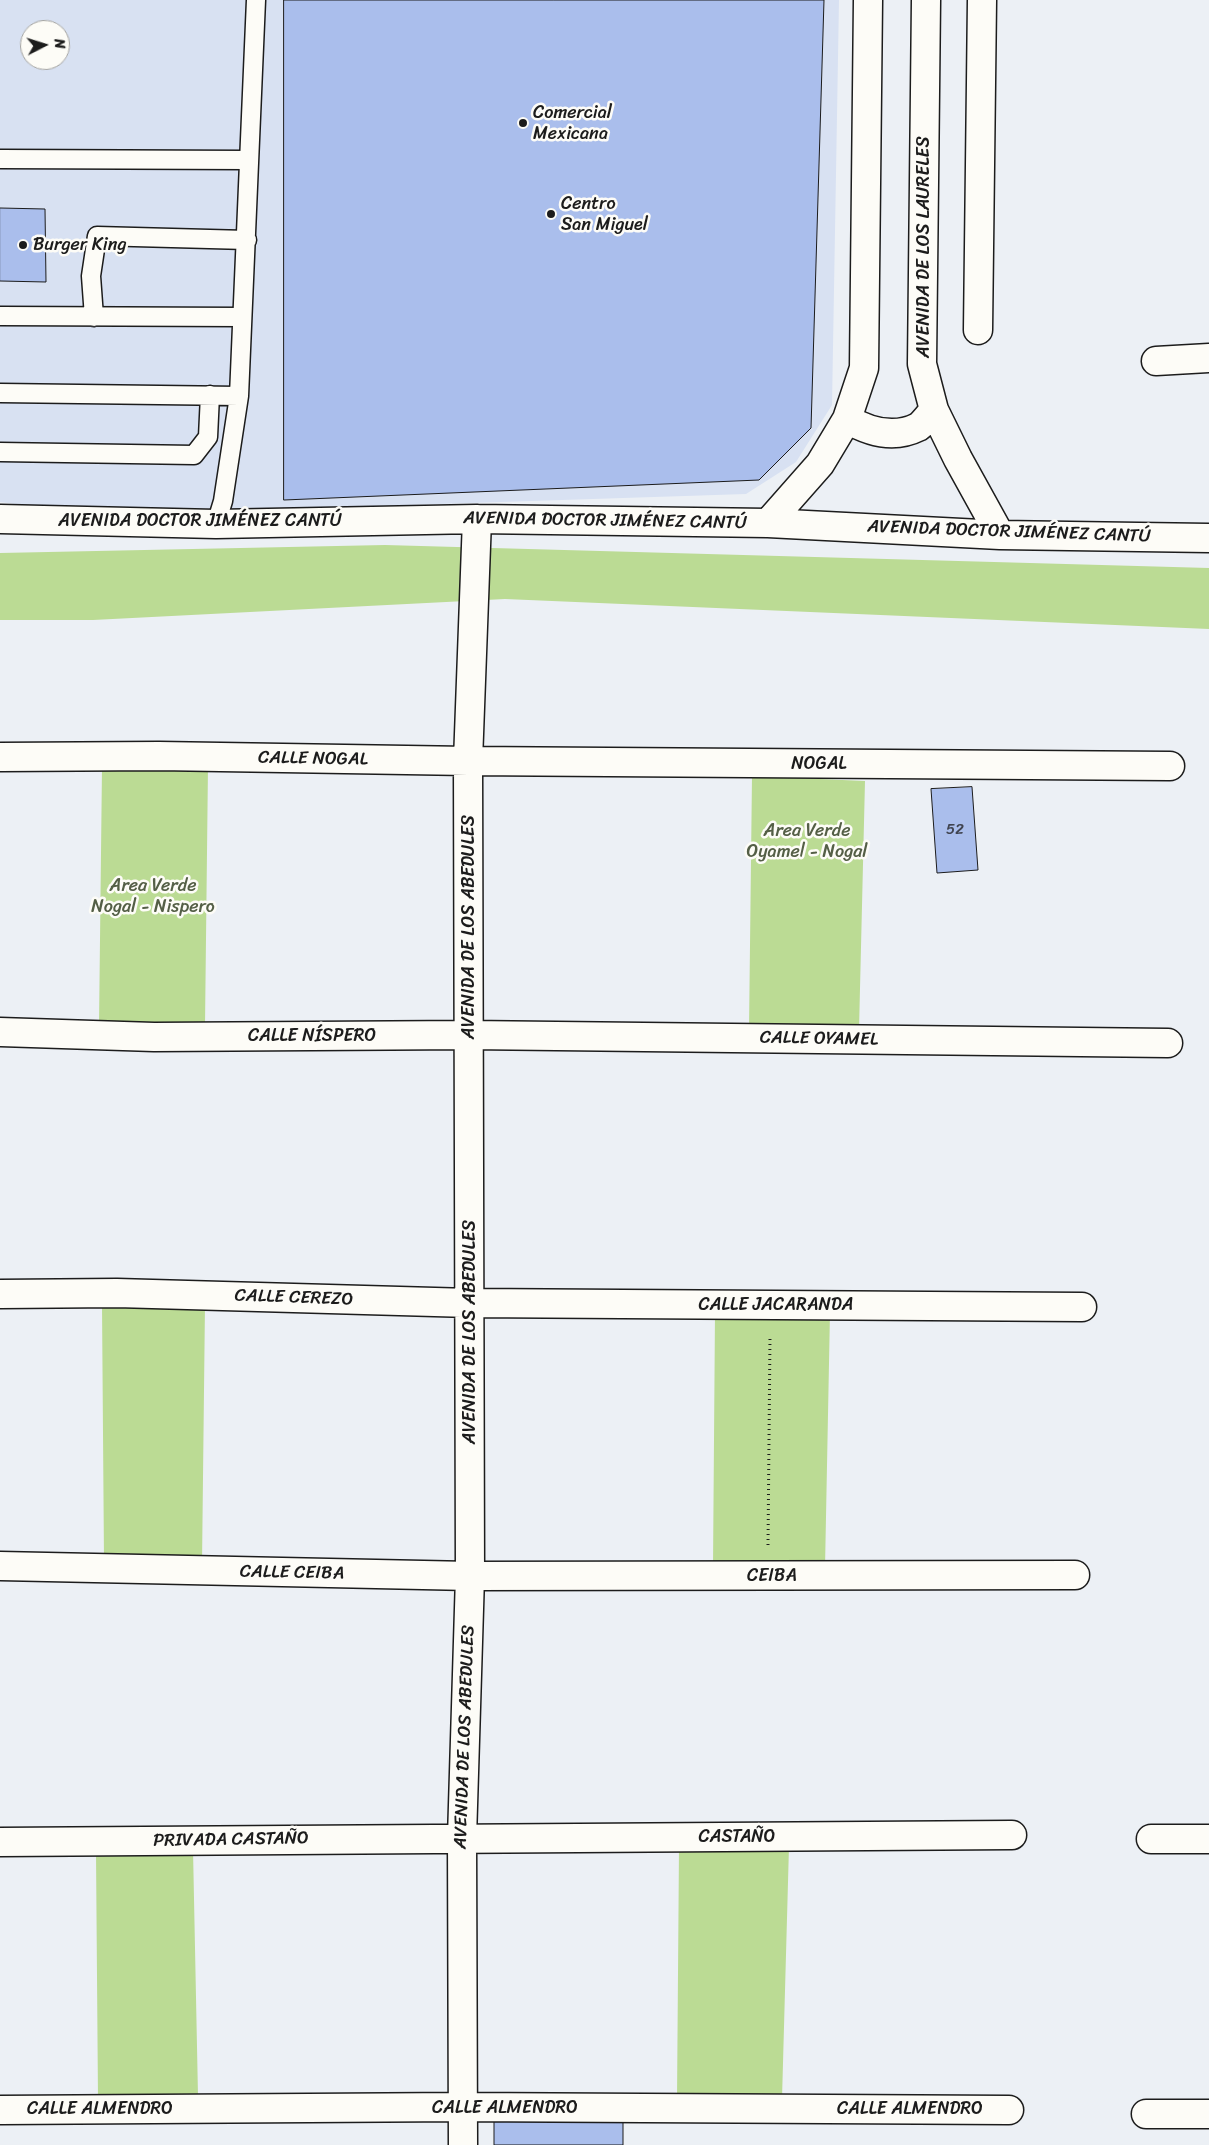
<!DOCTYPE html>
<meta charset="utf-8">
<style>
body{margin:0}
#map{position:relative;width:1209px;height:2145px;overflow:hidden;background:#ecf0f5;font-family:Sriracha,sans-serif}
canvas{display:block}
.north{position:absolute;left:20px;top:20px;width:50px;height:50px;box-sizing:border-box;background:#fdfcf7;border:1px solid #a3a29f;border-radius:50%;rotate:85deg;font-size:14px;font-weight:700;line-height:20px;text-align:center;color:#1c1c1c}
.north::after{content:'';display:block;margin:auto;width:18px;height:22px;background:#1c1c1c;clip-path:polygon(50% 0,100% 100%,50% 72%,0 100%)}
</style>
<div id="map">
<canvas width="1209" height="2145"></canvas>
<div class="north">N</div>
</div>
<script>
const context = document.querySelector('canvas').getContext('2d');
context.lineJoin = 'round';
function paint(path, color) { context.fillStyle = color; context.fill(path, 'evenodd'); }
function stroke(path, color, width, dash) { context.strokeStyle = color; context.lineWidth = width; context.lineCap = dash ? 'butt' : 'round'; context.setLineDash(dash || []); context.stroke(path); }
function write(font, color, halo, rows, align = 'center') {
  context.font = font + ' Sriracha,sans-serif'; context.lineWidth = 5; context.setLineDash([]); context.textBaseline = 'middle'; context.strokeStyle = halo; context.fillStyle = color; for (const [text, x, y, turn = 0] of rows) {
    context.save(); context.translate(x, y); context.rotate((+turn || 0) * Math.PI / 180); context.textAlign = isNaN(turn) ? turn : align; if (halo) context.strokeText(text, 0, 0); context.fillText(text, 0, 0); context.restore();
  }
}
const built = new Path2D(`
 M0,0H839L832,405L796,462L746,494L286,509L77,512L0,502ZM30,30H60V60H30Z`);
const green = new Path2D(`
 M385,545L1209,568V629L505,599L93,620H0V553Z
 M208,766L205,1025L99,1026L102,767Z
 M752,776L865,781L859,1030H749Z
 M205,1304L202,1564L104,1561L102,1305Z
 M830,1312L825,1568L713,1566L715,1313Z
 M789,1846L782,2099H677L679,1847Z
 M193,1849L198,2096L98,2100L96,1853Z`);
const building = new Path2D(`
 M284,0H824L811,428L759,480L284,500Z
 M0,208L45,209L46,282L0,281Z
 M972,787L978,870L937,873L931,789Z
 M623,2121V2145H494V2122Z`);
const path = new Path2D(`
 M768,1545L770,1336`);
const service = new Path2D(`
 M0,159L248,160
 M0,316L242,317
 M94,317L91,276L97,236L247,240
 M0,393L239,396
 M0,452L194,455L208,437L210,395
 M216,524L223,501L239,396L256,0`);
const minor = new Path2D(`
 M926,0L922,364L934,410L958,459L1000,535
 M978,330L982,0
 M1156,361L1209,358
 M847,419C869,432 894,439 918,427C924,423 929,415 934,410
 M0,519L216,524L477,519L768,523L1000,535L1209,538
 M768,523L820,464L847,419L864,368L868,0
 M0,757L159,756L468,761L1170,766
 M0,1032L154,1037L469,1035L1168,1043
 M0,1294L117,1293L470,1303L1082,1307
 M0,1566L470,1576L1075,1575
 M1151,1839H1209
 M0,1842L1012,1835
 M0,2110L462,2107L1009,2110
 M1146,2114H1209
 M463,2145L462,1838L470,1576L468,761L477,519`);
const markers = [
 [523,123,5,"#1c1c1c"],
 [551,214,5,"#1c1c1c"],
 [23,245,5,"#1c1c1c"]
];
const numberNames = [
 ["52",955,830]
];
const poiNames = [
 ["Comercial",533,113],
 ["Mexicana",533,134],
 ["Centro",561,204],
 ["San Miguel",561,225],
 ["Burger King",33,245]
];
const streetNames = [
 ["AVENIDA DE LOS LAURELES",924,247,-90],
 ["AVENIDA DOCTOR JIMÉNEZ CANTÚ",200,521],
 ["AVENIDA DOCTOR JIMÉNEZ CANTÚ",605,521,1],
 ["AVENIDA DOCTOR JIMÉNEZ CANTÚ",1009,532,2],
 ["CALLE NOGAL",313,759,1],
 ["NOGAL",819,764],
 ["AVENIDA DE LOS ABEDULES",469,927,-90],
 ["CALLE NÍSPERO",312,1036],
 ["CALLE OYAMEL",819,1039,1],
 ["CALLE CEREZO",294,1298,2],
 ["CALLE JACARANDA",776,1305],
 ["AVENIDA DE LOS ABEDULES",470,1332,-90],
 ["CALLE CEIBA",292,1573,1],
 ["CEIBA",772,1576],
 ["AVENIDA DE LOS ABEDULES",465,1737,-88],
 ["CASTAÑO",737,1837],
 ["PRIVADA CASTAÑO",231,1840,-1],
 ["CALLE ALMENDRO",505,2108],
 ["CALLE ALMENDRO",100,2109],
 ["CALLE ALMENDRO",910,2109]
];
const parkNames = [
 ["Area Verde",807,831],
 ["Oyamel - Nogal",807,852],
 ["Area Verde",153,886],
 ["Nogal - Nispero",153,907]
];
paint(built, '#d8e1f2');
paint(green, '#bbdb94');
paint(building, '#aabeec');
stroke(building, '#1c1c1c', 1);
stroke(service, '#1c1c1c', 21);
stroke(minor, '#1c1c1c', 31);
stroke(path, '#1c1c1c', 3, [1, 4]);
stroke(service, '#fdfcf7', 18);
stroke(minor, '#fdfcf7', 28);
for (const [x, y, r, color] of markers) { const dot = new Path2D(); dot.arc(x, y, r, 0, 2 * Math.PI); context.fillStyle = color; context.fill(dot); stroke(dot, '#fdfcf7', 2); }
write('15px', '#404450', null, numberNames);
write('18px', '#1c1c1c', '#fdfcf7', poiNames, 'left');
write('18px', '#1c1c1c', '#fdfcf7', streetNames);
write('18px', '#545f46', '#fdfcf7', parkNames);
</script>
